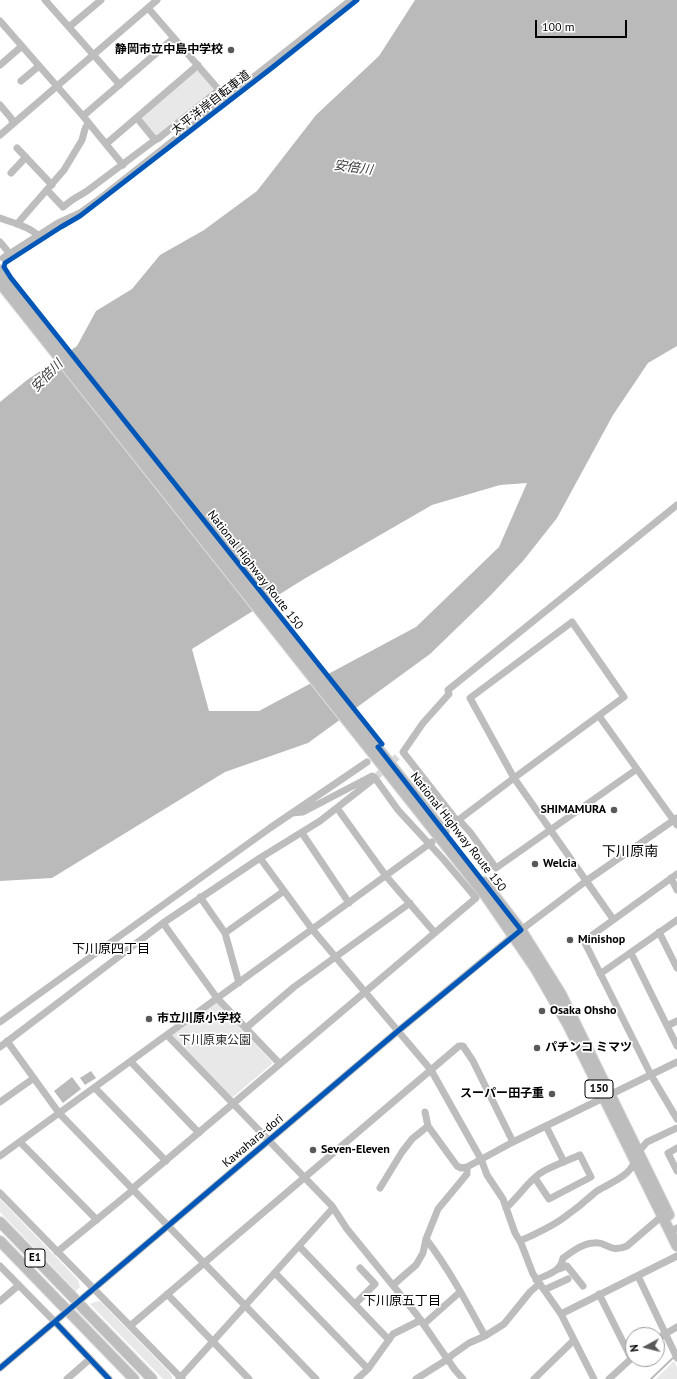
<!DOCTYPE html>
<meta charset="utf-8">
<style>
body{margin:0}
#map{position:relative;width:677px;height:1379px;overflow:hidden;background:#fff;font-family:"PT Sans",sans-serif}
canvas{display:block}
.north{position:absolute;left:625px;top:1327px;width:40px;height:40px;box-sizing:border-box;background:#fff;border:1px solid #999;border-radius:50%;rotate:263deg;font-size:11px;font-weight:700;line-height:16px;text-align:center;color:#000}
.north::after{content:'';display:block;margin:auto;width:14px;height:18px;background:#595959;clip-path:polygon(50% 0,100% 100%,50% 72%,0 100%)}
.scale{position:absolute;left:535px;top:20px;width:92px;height:18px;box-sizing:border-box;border:2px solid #000;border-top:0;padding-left:5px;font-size:12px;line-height:14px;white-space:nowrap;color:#000;-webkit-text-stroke:3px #fff;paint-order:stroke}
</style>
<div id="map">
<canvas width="677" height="1379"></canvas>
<div class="north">N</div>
<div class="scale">100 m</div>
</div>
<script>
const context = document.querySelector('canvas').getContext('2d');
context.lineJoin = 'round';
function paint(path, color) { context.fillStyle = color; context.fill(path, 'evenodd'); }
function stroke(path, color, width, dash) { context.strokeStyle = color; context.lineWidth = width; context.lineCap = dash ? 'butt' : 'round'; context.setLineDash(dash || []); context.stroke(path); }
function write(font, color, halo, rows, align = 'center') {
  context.font = font + ' "PT Sans","Noto Sans JP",sans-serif'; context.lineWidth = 3.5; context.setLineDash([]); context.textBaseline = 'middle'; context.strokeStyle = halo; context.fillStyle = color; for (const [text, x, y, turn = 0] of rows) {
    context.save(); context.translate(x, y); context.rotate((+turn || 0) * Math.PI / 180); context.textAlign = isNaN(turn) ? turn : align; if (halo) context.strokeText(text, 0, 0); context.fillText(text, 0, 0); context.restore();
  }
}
const green = new Path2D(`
 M195,71H199L214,89V92L158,137L155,136L141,121V117Z
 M214,1003H217L273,1063L232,1098L171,1035Z
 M0,1199L78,1280L80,1287L76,1291L0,1212Z
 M98,1301L101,1302L170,1373L172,1377V1379H163L90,1304Z
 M674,1361L677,1367V1379H656Z`);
const water = new Path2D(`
 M415,0H677V346L648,363L613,415L557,518L523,561L490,596L430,654L308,743L225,772L52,878L0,881V402L27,380L77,346L96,311L132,289L160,255L204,230L257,191L316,115L379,56ZM527,483L499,547L416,627L259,711H209L192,649L304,579L432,505L500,485Z
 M91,1071L96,1078L85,1085L80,1078Z
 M72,1077L81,1089L63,1103L54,1091Z`);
const stream = new Path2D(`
 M651,1379L675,1356`);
const minorTunnel = new Path2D(`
 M377,776L398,756
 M441,835L453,825`);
const minor = new Path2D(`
 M45,0L120,85
 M0,21L83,116L123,165
 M69,27L101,0
 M0,65L22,46
 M21,81L39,66
 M0,105L11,118L13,123
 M83,116L174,38
 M137,118L155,140
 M0,135L157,0
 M106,144L198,65
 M17,148L52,185
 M11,173L26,157
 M47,190L63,207L72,200L87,191L155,140L159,138L219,90L148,8
 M0,218C10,222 31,227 37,235
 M17,224L64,170L82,140L85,129L88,123
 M0,242L10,254
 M3,258L58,223L80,213L102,197L351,0
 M599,716L677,825
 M337,808L386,876L435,933
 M292,813L303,812L372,776L375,778L398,810L444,860L476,898L365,992L431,1070L481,1159L487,1175L503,1199L515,1233L521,1243L533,1274L561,1314L594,1379
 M459,820L470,832L496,868L637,769
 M302,833L349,903
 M677,874L584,941L651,1075L677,1119
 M671,878L677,890
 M200,897L225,933L239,983
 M613,919L514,778L470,698L572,622L624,697L514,778L457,821L403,752L423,723L449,694L448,690L677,505
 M163,923L217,998L280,1064
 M659,932L677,968
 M225,933L284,891
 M631,953L677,1046
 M600,974L677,920
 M0,1022L270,828L367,762
 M667,1026L677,1021
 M246,1028L294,987L410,903
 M167,1035L332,1206L347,1229L417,1315L455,1370L463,1379
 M7,1041L59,1113L316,1379
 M0,1047L163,923L260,858L320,821L375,778
 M131,1062L199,1133
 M95,1088L166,1161
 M0,1102L34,1078
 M425,1112L428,1126L457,1166L461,1168L467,1167L513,1142L677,1062
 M546,1126L564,1162
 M20,1142L97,1220
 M677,1148L668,1153L677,1171
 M639,1151L647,1142L677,1128
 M0,1156L432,842
 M380,1188L402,1152L412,1139L428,1126
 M132,1189L365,992L312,929L260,858
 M0,1193L182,1379
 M506,1208C518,1197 527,1183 539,1174C548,1167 569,1160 580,1155L591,1177L549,1199L535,1178
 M675,1229L677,1228
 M426,1239C449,1269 467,1303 485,1336
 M520,1241C535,1234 552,1227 566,1216C572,1211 579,1207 585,1201C589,1198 593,1194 597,1191C611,1182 628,1178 635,1161
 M299,1246L389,1340
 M57,1252L133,1190
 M0,1266L55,1322L109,1379
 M559,1269L567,1266L583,1286
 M275,1273L368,1369
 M638,1276L677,1358
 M536,1280C548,1274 561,1272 563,1258C572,1252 583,1243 594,1243C607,1241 609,1254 627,1246L662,1216
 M393,1285L416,1265L423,1253L426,1239L438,1209L467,1174V1167
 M544,1290L568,1279
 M167,1294L249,1379
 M599,1294L631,1358
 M0,1301L19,1285
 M355,1304L375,1284L360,1268
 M561,1314L677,1256
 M424,1324L460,1292
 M130,1326L459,1046H463L473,1061L513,1142
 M657,1339L665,1334L677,1327
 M0,1368L398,1031L513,936L586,881L677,818
 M67,1379L90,1359
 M179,1379L333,1208
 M357,1379L368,1369L393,1334L421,1320
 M416,1379L448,1359L452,1355L469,1343L485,1336L504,1324L530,1292L539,1284
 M534,1379L574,1340
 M609,1379L633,1357`);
const highway = new Path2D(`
 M0,270L444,832
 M0,283L485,895L535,968L568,1025L677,1246
 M484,882L521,930L561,994L669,1215
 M0,1222L70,1294
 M0,1241L61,1304
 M83,1308L152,1379
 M73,1316L134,1379`);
const highwayBridge = new Path2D(`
 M70,1294L83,1308
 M61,1304L73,1316`);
const cycleway = new Path2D(`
 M357,0L273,67L80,216L61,227L5,263L4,267L11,278L382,744
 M55,1322L109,1379
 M0,1368L398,1031L521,930L378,747`);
const markers = [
 [231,50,4,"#595959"],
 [614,810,4,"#595959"],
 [535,864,4,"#595959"],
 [570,940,4,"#595959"],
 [542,1011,4,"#595959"],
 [149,1019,4,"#595959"],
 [537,1048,4,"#595959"],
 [552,1094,4,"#595959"],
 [313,1150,4,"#595959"]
];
const shields = [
 [599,1089,28],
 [35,1258,20]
];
const shieldNames = [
 ["150",599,1089],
 ["E1",35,1258]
];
const poiNames = [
 ["静岡市立中島中学校",223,50,"right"],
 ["SHIMAMURA",606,810,"right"],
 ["Welcia",543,864],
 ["Minishop",578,940],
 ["Osaka Ohsho",550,1011],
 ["市立川原小学校",157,1019],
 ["パチンコ ミマツ",545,1048],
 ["スーパー田子重",544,1094,"right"],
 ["Seven-Eleven",321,1150]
];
const streetNames = [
 ["太平洋岸自転車道",211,103,-38],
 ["National Highway Route 150",255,570,52],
 ["National Highway Route 150",458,832,52],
 ["Kawahara-dori",253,1141,-40]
];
const parkNames = [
 ["下川原東公園",215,1041]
];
const waterNames = [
 ["安倍川",353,168,8],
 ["安倍川",47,376,-46]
];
const neighbourhoodNames = [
 ["下川原四丁目",111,949],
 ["下川原五丁目",402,1301]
];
const quarterNames = [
 ["下川原南",630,852]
];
paint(green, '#e8e8e8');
paint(water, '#bababa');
stroke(stream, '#bababa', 2);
stroke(minorTunnel, '#d9d9d9', 7, [7, 3.5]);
stroke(highway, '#dbdbdb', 12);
stroke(minor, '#bdbdbd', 7);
stroke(highway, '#bdbdbd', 10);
stroke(highwayBridge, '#dbdbdb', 12, []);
stroke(highwayBridge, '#bdbdbd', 10);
stroke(cycleway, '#0057b8', 5);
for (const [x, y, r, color] of markers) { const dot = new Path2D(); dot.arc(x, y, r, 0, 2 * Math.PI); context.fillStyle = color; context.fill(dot); stroke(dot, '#fff', 1.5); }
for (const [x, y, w] of shields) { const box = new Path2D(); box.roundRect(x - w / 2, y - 9, w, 18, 3); context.fillStyle = '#fff'; context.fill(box); stroke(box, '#000', 1); }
write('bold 11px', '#000', null, shieldNames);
write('bold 12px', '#000', '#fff', poiNames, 'left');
write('12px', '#000', '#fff', streetNames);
write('12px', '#2c2c2c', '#fff', parkNames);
write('italic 13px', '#3d3d3d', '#fff', waterNames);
write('13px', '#000', '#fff', neighbourhoodNames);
write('14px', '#000', '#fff', quarterNames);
</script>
